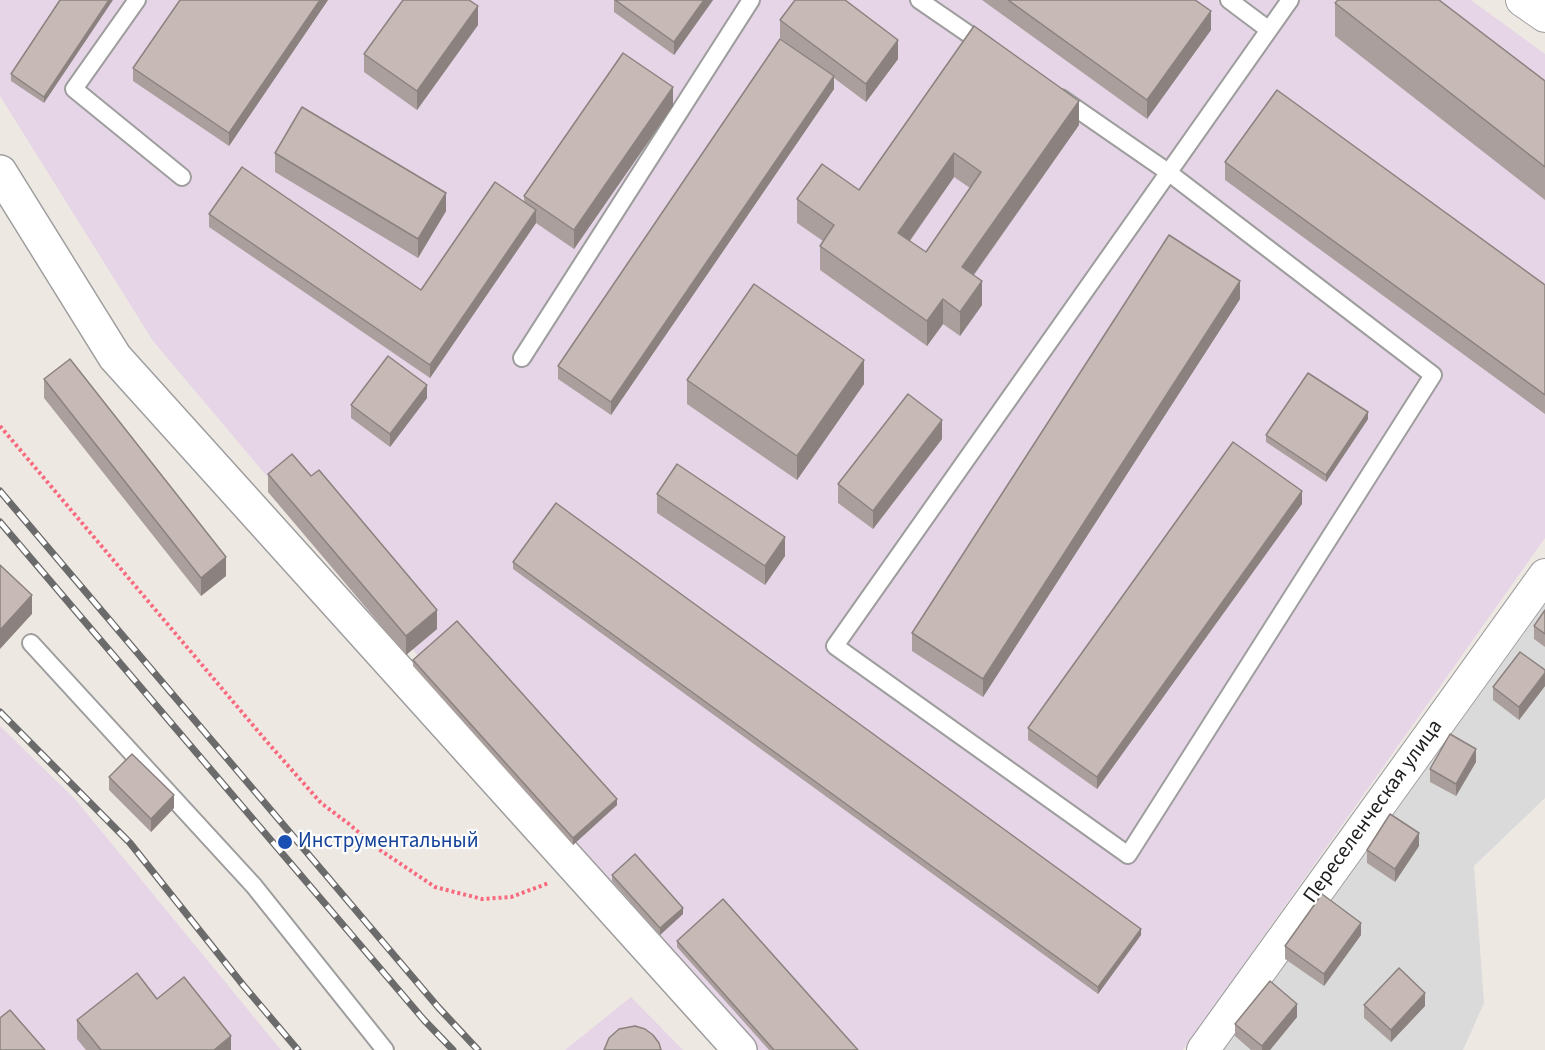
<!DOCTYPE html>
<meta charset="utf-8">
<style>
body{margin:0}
canvas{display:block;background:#eee8e3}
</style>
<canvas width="1545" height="1050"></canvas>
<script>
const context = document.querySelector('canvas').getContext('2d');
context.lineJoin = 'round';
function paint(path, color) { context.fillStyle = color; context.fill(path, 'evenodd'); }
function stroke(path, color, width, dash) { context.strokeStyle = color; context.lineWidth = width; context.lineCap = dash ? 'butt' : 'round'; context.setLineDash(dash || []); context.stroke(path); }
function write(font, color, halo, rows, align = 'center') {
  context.font = font + ' "Source Sans 3",sans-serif'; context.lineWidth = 4.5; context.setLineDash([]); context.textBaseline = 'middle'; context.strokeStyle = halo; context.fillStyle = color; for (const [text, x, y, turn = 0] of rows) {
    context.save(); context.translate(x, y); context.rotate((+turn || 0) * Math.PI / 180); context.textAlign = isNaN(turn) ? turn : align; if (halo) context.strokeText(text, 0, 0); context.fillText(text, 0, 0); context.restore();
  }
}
const residential = new Path2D(`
 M1545,598V798L1474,866L1484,1003L1463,1050H1211Z`);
const industrial = new Path2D(`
 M0,0H1471L1545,54V538L1183,1050H750L153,341L0,96Z
 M0,726L75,799L281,1050H0Z
 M631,997L683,1050H565Z`);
const path = new Path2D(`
 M0,426L268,743L321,803L349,824L377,848L435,887L482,899L511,897L549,883`);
const service = new Path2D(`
 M137,0L74,89L182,177
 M919,0L986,46
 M1229,0L1269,30
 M1061,98L1168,172L1433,375L1128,855L835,646L1290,0
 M522,358L751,0
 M31,643L254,886L385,1050`);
const minor = new Path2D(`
 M1522,0L1545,16
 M1203,1050L1545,575`);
const tertiary = new Path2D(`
 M0,172L115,357L740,1050`);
const rail = new Path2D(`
 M0,491L438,1007L478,1050
 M0,522L424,1020L453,1050
 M0,712L130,843L243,985L298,1050`);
const wall = new Path2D(`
 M60,0L44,103L11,81V74Z
 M328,0L229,146L133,81V68Z
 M614,0H713L674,55L614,12Z
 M982,0H1195L1211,30L1147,119Z
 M1335,3L1545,81V200L1335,36Z
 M780,20L898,59L866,102L834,78V89L611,415L558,379V366L800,53L780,38Z
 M478,25L417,110L364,72V54Z
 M974,26L1079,125L974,275L982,305L960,336L943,324L927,346L820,270V246L823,241L797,223V199L859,190ZM954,177L970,188L926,252L910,241Z
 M673,106L574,249L536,223L430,378L209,227V214L421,290L524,202V196Z
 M275,153L446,211L418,258L275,172Z
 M1225,162L1545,285V414L1225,180Z
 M1240,299L983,697L912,651V633Z
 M44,379L226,576L201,596L44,398Z
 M687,380L864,384L797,480L687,404Z
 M427,398L390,447L351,418V405Z
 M1368,419L1326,482L1266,442V435Z
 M942,439L873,529L838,503V484Z
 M268,474L437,629L406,655L268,492Z
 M657,494L785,556L765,585L657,513Z
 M1302,504L1097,789L1028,740V728Z
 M513,562L1141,935L1098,994L513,569Z
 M1545,610V647L1534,639V626Z
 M413,660L617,805L573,845L413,666Z
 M1545,670V686L1519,720L1493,700V687Z
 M1476,762L1456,796L1430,782V769Z
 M109,777L174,808L151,832L109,790Z
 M1419,846L1395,882L1367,863V850Z
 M612,875L683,914L660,935L612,881Z
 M1361,935L1324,986L1285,959V946Z
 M677,941L858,1050H769L677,947Z
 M157,999L231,1050H86L77,1039V1020Z
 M1364,1005L1425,1006L1391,1042L1364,1018Z
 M1297,1017L1270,1050H1251L1235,1036V1024Z`);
const shadedWall = new Path2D(`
 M109,0H113L44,103V97Z
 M320,0H328L229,146V133Z
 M704,0H713L674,55V42Z
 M478,6V25L417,110V91Z
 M1211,11V30L1147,119V100Z
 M898,40V59L866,102V84Z
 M834,76V89L611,415V402Z
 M673,87V106L574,249V230Z
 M1079,101V125L962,291V267Z
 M954,153V177L898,257V233Z
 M446,193V211L418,258V239Z
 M536,210V223L430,378V365Z
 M982,281V305L960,336V312Z
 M1240,281V299L983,697V679Z
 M943,299V324L927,346V321Z
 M864,360V384L797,480V456Z
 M427,385V398L390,447V434Z
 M1368,412V419L1326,482V475Z
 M942,420V439L873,529V511Z
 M1302,491V504L1097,789V777Z
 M785,537V556L765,585V566Z
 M226,557V576L201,596V578Z
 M32,595V614L0,649V630Z
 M437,610V629L406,655V636Z
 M1545,673V686L1519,720V707Z
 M1476,749V762L1456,796V784Z
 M174,795V808L151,832V819Z
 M617,799V805L573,845V838Z
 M1419,833V846L1395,882V869Z
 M683,908V914L660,935V928Z
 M1361,923V935L1324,986V974Z
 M1141,929V935L1098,994V987Z
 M1425,993V1006L1391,1042V1030Z
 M1297,1004V1017L1270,1050H1262V1046Z
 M231,1036V1050H214Z`);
const building = new Path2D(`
 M60,0H109L44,97L11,74Z
 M180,0H320L229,133L133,68Z
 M403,0H469L478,6L417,91L364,54Z
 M615,0H704L674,42Z
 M795,0H845L898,40L866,84L780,20Z
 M1008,0H1195L1211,11L1147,100Z
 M1338,0H1439L1545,81V167L1335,3Z
 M974,26L1079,101L962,267L982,281L960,312L943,299L927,321L820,246L834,225L797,199L822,164L859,190ZM954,153L981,172L926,252L898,233Z
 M780,39L834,76L611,402L558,366Z
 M623,53L673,87L574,230L524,196Z
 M1277,90L1545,285V395L1225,162Z
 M302,107L446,193L418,239L275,153Z
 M242,167L421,290L495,182L536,210L430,365L209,214Z
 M1169,235L1240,281L983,679L912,633Z
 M754,284L864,360L797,456L687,380Z
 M388,356L427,385L390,434L351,405Z
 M70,359L226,557L201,578L44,379Z
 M1308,373L1368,412L1326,475L1266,435Z
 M908,394L942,420L873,511L838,484Z
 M1233,442L1302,491L1097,777L1028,728Z
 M292,454L311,476L319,470L437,610L406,636L268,474Z
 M677,464L785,537L765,566L657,494Z
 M556,503L1141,929L1098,987L513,562Z
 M0,565L32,595L0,630Z
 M1545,610V634L1534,626Z
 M457,621L617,799L573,838L413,660Z
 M1520,652L1545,670V673L1519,707L1493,687Z
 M1450,734L1476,749L1456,784L1430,769Z
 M132,754L174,795L151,819L109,777Z
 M1390,814L1419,833L1395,869L1367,850Z
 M635,854L683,908L660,928L612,875Z
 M1322,894L1361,923L1324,974L1285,946Z
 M723,899L858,1050H774L677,941Z
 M1399,968L1425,993L1391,1030L1364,1005Z
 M137,973L157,999L184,977L231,1036L214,1050H101L77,1020Z
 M1270,981L1297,1004L1262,1046L1235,1024Z
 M10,1010L45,1050H0V1018Z
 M635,1026L645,1029L653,1035L659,1043L661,1050H604L609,1038L619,1029Z`);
const markers = [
 [285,842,8,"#1a4fb4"]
];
const streetNames = [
 ["Переселенческая улица",1374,812,-54]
];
const transitNames = [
 ["Инструментальный",298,842]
];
paint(residential, '#dbdada');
paint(industrial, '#e6d5e7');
stroke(service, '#9e9e9e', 20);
stroke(minor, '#9e9e9e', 34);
stroke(tertiary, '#9e9e9e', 36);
stroke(path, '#f86a7d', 4, [3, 3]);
stroke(service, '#fff', 16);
stroke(minor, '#fff', 32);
stroke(tertiary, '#fff', 33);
stroke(rail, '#6b6b6b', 7);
stroke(rail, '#fff', 4.5, [14]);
paint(wall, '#aa9f9d');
paint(shadedWall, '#8b827f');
paint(building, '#c6b9b6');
stroke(building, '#8b827f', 1.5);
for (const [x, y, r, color] of markers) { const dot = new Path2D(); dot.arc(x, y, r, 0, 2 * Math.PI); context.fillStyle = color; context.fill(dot); stroke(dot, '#fff', 2); }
write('21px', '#1d1d1d', '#fff', streetNames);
write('21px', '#164399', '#fff', transitNames, 'left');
</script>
